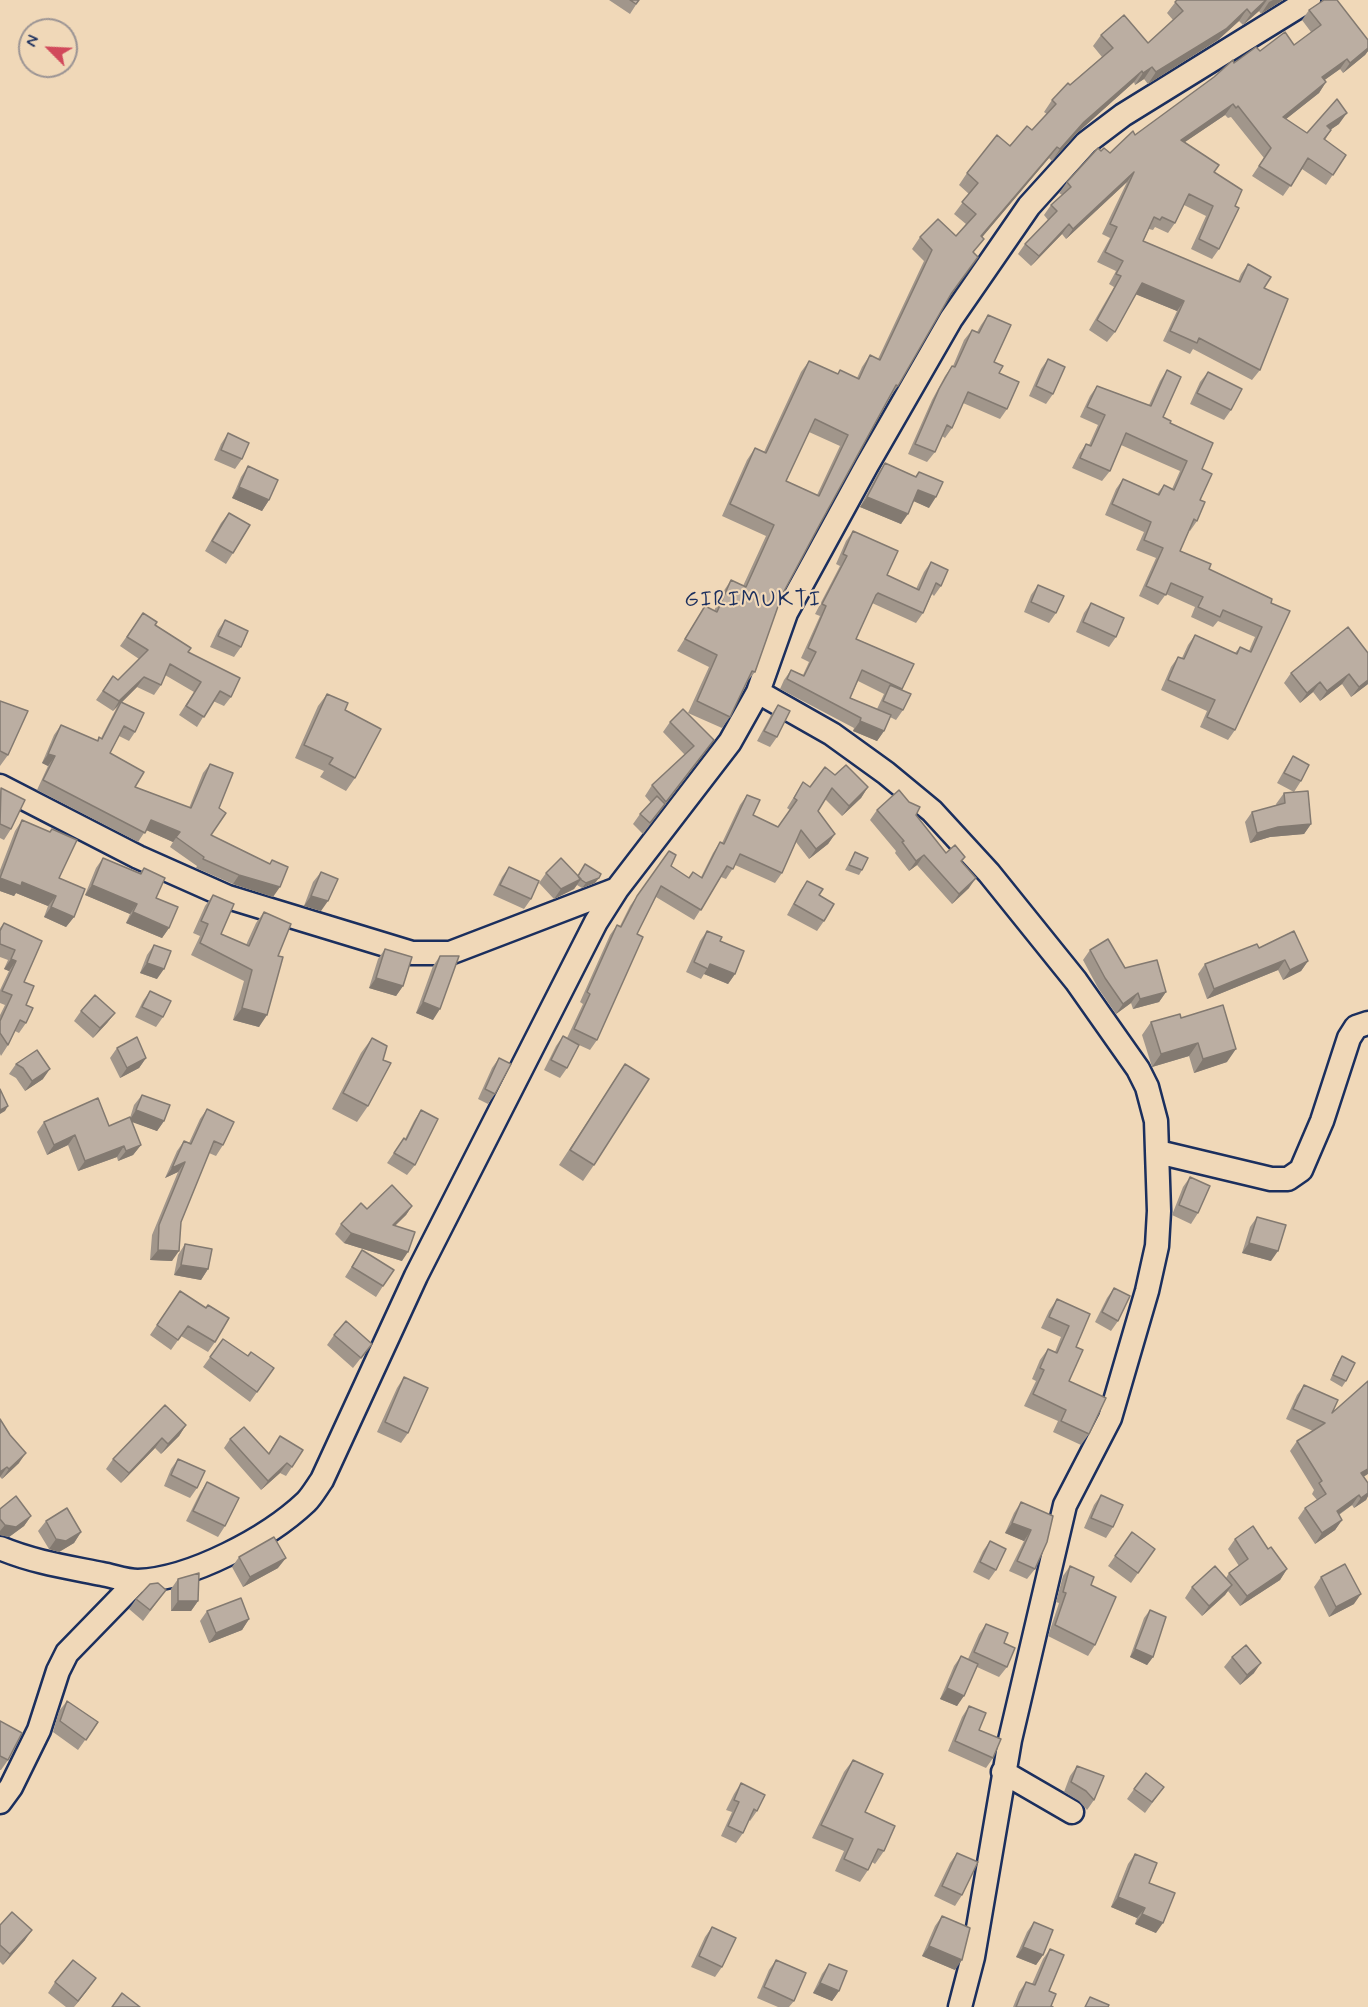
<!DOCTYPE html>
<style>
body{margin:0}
#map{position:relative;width:1368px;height:2007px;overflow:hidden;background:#f0d8b8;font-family:Mynerve,sans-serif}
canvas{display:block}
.north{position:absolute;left:18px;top:18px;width:60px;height:60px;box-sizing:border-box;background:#f0d8b8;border:2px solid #9b9494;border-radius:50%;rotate:294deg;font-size:16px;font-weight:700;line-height:24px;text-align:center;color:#1b2f5e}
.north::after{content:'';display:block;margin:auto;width:21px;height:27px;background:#d1495b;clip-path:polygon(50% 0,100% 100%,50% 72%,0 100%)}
</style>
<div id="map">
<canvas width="1368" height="2007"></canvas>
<div class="north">N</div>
</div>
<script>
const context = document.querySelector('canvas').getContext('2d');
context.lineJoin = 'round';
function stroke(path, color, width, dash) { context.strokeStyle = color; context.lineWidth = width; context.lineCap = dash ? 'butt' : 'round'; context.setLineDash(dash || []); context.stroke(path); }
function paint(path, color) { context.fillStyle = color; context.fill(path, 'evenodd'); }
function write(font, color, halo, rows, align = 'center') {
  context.font = font + ' Mynerve,sans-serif'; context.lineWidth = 4.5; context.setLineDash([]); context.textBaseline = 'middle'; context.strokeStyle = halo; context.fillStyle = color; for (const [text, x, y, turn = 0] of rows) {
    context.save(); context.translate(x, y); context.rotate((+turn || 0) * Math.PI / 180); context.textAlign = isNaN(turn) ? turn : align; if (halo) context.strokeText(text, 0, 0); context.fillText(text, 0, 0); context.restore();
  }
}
const minor = new Path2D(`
 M758,692L832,734L886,773L932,811L989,873L1076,981L1138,1069L1147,1087L1156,1121L1159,1211L1157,1246L1147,1291L1110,1418L1065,1505L1010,1740L973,1957L960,2007
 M0,786L138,857L228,897L412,953H450L617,889
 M1158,1152L1271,1179H1288L1301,1170L1322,1121L1349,1038L1356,1027L1368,1023
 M0,1548C33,1562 67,1567 102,1574C113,1576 127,1581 138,1581C191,1579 268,1538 306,1502C312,1496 317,1487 322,1480L416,1276L596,922L617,889L730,742L758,692L786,613L867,465L951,319L1029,206L1086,143L1123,115L1309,0
 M1003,1772L1072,1812
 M0,1802L11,1787L39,1730L58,1671L67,1653L137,1581`);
const wall = new Path2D(`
 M609,0H639L630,14Z
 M1177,0H1283L1261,14L1259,11L1243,25L1239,21L1218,40L1148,84L1144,79L1135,85L1134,82L1076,134L1052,161L1049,158L982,237L898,386L890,397L820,524L782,595L755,672L746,683L730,717L722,728L688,713L709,667L677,651L705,606L714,611L723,592L731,580L743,586L766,536L722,516L747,460L755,448L764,452L801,372L809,361L838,374L840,370L857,378L862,367L870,355L878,359L924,261L912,249L920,237L956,236L966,224L954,214L969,194L959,185L967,173L1032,130L1047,114L1044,112L1052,100L1102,57L1093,46L1101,35L1148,43L1173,20L1167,13ZM809,432L840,446L817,495L786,481Z
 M1323,0H1337L1368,40V51L1365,55L1343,73L1340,69L1324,80L1326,82L1319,93L1286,119L1307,133L1339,124L1331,129V130L1325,140L1346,155L1326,185L1302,169L1283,196L1252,176L1264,158L1231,117L1228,118L1225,115L1185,142L1214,172L1235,206L1219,249L1212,259L1191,249L1206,216L1184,205L1175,223L1168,233L1155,227L1153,230L1149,229L1143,241L1238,281L1241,274L1248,264L1264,288L1260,370L1252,380L1193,349L1190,354L1163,341L1177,311L1136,294L1115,332L1107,342L1089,330L1114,287L1109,284L1116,271L1097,262L1110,238L1102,234L1127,182L1066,239L1062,234L1031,266L1018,254L1025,244L1048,220L1044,215L1051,205L1062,195L1059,193L1067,182L1101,151L1110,153L1234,63L1260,51L1294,45L1311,32L1302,20L1309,10L1321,2Z
 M988,315L994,362L999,373L1007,409L1000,419L963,403L952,428L945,438L942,436L935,452L927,462L908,454L932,400L945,376L952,366H953L964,340L972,330L977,332L981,325Z
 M1048,359L1053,394L1046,404L1029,396L1041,369Z
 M1167,370L1163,417L1170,423L1202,469L1200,500L1197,521L1190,531L1189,530L1180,551L1209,569L1271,603L1235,730L1228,740L1200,727L1207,711L1161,690L1171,667L1178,657L1182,658L1188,645L1195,635L1235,653L1240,647L1249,651L1255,637L1218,621L1213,627L1191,617L1195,607L1166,594L1158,605L1139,596L1156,558L1136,550L1144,532L1105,515L1116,489L1123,479L1157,494L1164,485L1172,489L1180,471L1121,445L1110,471L1102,481L1072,468L1079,454L1086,444L1089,445L1098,425L1080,417L1090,396L1097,386L1149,405L1160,381Z
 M1208,372L1231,410L1224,420L1190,404L1200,382Z
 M228,433L242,459L235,469L214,460L221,444Z
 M885,463L915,477L919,472L929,508L914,501L901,524L860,507L878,473Z
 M248,466L269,500L262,511L232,498L241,477Z
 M229,513L233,553L226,564L205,551L221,523Z
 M853,531L887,575L916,589L924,572L931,562L941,586L934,596L932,594L923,613L916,623L872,603L856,639L914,664L901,690L903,710L896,720L890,717L884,731L877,741L853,731L854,728L780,689L784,680L791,670L803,675L809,662L801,658L820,616L815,614L840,566L836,564L846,541ZM858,681L884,694L877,709L850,698Z
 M1038,585L1056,613L1049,623L1024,612L1031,595Z
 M1091,603L1116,637L1109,647L1076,632L1084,613Z
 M143,613L155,625L188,652L231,697L224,706L213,701L197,727L179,715L194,692L165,675L161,685L154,695L137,687L122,702L135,732L129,741L119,736L110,753L135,787L189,808L203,773L210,764L219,808L211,835L270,864L272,860L273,897L233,884L196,868L197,866L170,847L173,842L146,830L138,842L37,790L48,766L42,763L54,735L61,725L97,741L99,737L101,738L117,707L113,711L96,700L113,676L118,680L139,659L120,646Z
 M225,620L241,647L234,657L210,647L218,630Z
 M1368,653V684L1351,697L1342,684L1320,701L1313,692L1300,703L1284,683L1291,673Z
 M327,694L345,710L355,778L346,791L320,777L324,771L295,758L318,706Z
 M0,701L8,755L0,766Z
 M778,705L777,737L770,747L757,741L771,715Z
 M670,722L707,750L643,834L633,824L640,814L651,803L645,796L652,785L685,755L663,732Z
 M1293,756L1301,781L1294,792L1277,783L1286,767Z
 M835,775L868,787L861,798L842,816L825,799L818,811L835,834L828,844L809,859L796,842L782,873L775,883L735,865L726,879L721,877L694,920L656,897L637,934L597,1040L590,1050L579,1045L567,1068L560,1078L544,1070L556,1046L563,1036L567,1038L583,1004L580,1002L610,935L617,925L620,926L630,906L669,851L671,866L689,878L693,872L701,877L713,853L720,842L722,843L740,805L747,795L753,815L778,827L790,810L787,808L803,782L810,787Z
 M0,789L11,829L4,840L0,838Z
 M1284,793L1311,824L1304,834L1270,837L1250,843L1245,822L1252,812L1277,806L1276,804Z
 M877,810L916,815L946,853L965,857L962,862L969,888L952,904L917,865L909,871L895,853L896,851L870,820Z
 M22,820L50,832L52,829L59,878L74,917L66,927L44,917L48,906L16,893L14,896L0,891V870L15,831Z
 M855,852L862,870L859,875L845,870Z
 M103,858L140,873L144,868L169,928L162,938L126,923L130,914L85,895L96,868Z
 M585,864L595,883L582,888L577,885L574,889L554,899L539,883L546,873L578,876Z
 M509,867L531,899L524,909L493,895L502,877Z
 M321,872V911L304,906L313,882Z
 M807,881L819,895L824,921L817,931L787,915L800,891Z
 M213,895L221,934L246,945L256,923L264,912L278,956L259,1027L233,1020L244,981L191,955L200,936L193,933L205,906Z
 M4,923L42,941L24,982L26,1023L19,1033L15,1031L8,1045L1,1056L0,1054V1015L5,1005L0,1003V990L9,971L4,969L8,960L0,957V928Z
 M707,931L720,941L735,974L728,984L704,974L701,979L686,972L700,941Z
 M154,945L157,979L140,973L147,955Z
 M1259,948L1308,961L1301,971L1283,980L1278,970L1207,999L1198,974L1205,964Z
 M385,949L403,986L396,996L369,988L378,959Z
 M1090,950L1125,968L1166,992L1159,1002L1133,1009L1131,1003L1116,1014L1098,988L1083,960Z
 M440,956L433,1020L416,1013L433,966Z
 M150,991L163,1017L156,1027L135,1017L143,1001Z
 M81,1011L115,1013L107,1023L93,1038L74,1021Z
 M1181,1018L1227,1062L1194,1073L1189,1056L1152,1067L1142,1035L1151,1022Z
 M372,1038L368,1106L357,1122L332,1109L361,1053Z
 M117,1048L146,1058L139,1068L120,1078L110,1058Z
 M499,1058L495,1094L488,1104L478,1099L492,1068Z
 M16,1064L43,1079L25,1091L16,1078L9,1074Z
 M625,1064L594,1165L583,1181L559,1165Z
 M142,1095L164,1121L157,1131L131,1121L141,1145L133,1155L118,1161L117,1157L78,1171L68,1145L47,1155L37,1132L44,1122L109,1126L130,1118L134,1105Z
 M207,1109L223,1145L216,1156L209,1153L181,1222L172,1261L150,1260L152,1235L178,1172L165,1178L177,1151L184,1141L189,1143L200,1119Z
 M421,1110L415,1165L407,1175L387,1163L404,1138L405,1139L414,1121Z
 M1190,1177L1198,1213L1191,1224L1172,1215L1183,1187Z
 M412,1206L406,1215L395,1226L402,1261L344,1243L335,1234L341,1224L367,1209Z
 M1257,1217L1271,1261L1242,1253L1250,1227Z
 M185,1244L208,1269L201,1280L174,1275L178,1255Z
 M362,1250L383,1286L376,1297L345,1277Z
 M1114,1288L1118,1321L1111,1331L1095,1322L1107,1298Z
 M180,1291L215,1342L208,1352L181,1336L171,1350L150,1335Z
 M1057,1299L1090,1314L1076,1347L1069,1381L1089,1434L1081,1445L1053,1432L1058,1421L1024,1406L1036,1381L1032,1379L1040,1360L1048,1349L1055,1352L1061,1337L1041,1328L1049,1311Z
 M334,1335L372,1344L353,1368L327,1345Z
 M223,1339L248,1356L274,1368L250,1402L203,1367Z
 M1342,1356L1346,1381L1342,1387L1330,1380L1338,1362Z
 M404,1377L408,1433L401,1443L377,1432L397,1388Z
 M1304,1385L1332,1413L1364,1477L1368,1483V1496L1366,1500L1354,1508L1352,1505L1339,1515L1342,1520L1335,1530L1315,1544L1298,1518L1305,1508L1317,1500L1312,1494L1314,1490L1290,1451L1297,1441L1313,1431L1286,1419L1297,1395Z
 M0,1419L19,1463L2,1479L0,1477Z
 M186,1425L179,1436L161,1454L155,1448L121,1483L106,1469L113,1459Z
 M280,1436L292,1467L286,1476L280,1473L261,1490L224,1448L230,1439L268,1454Z
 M178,1459L197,1488L190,1498L164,1486L171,1469Z
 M207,1482L225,1526L218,1537L186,1521L200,1493Z
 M1101,1495L1113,1527L1106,1538L1084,1528L1094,1505Z
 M1021,1502L1053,1516L1035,1569L1027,1579L1009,1571L1024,1541L1005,1533L1014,1513Z
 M0,1509L31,1516L24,1526L9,1537L0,1535Z
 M46,1521L81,1532L74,1543L59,1552L49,1549L38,1531Z
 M1132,1532L1155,1549L1131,1583L1108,1566Z
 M1235,1539L1268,1549L1287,1569L1280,1580L1240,1606L1228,1591L1225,1595L1202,1616L1185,1598L1192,1587L1226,1578L1229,1573L1239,1566L1228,1549Z
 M990,1541L996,1570L989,1580L973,1572L983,1551Z
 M239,1557L278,1568L243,1587L232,1567Z
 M1070,1566L1095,1645L1088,1656L1048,1636L1059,1603L1056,1602L1063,1576Z
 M1321,1577L1354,1604L1329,1617L1314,1587Z
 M178,1579L198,1601L191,1611H171V1589Z
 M166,1590L143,1621L129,1609L136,1599Z
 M1150,1610L1153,1657L1147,1665L1130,1657L1144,1618Z
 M207,1611L249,1619L242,1630L209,1643L200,1621Z
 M986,1624L1004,1643L1007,1667L999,1677L977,1667L957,1706L940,1699L954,1666L961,1656L968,1659L979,1634Z
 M1232,1657L1254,1673L1240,1685L1224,1667Z
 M67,1701L98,1722L78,1750L53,1732L59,1711Z
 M969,1706L979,1730L993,1758L986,1768L948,1751L962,1717Z
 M0,1721L8,1760L1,1770H0Z
 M853,1760L865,1812L884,1851L875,1864L872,1862L868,1870L860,1882L835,1871L844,1851L812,1838L844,1772Z
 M1077,1766L1094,1800L1087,1810L1079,1801L1064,1792L1070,1776Z
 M741,1783L757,1811L750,1821L749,1820L743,1833L736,1843L721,1836L732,1812L726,1810L734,1794Z
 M1164,1787L1145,1813L1127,1799L1134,1789Z
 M957,1853L962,1895L955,1906L934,1896L950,1863Z
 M1135,1854L1149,1883L1156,1933L1135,1924L1137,1918L1111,1907L1128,1864Z
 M942,1916L955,1970L922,1956L935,1926Z
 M1034,1922L1043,1955L1036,1965L1016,1957L1027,1932Z
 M0,1925L25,1940L3,1965L0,1962Z
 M712,1927L722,1967L715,1977L691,1967L705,1937Z
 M1050,1949L1049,1991L1051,2006L1053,2007H1013L1019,1992L1026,1982L1032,1984L1043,1959Z
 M776,1960L794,2001L789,2007H778L757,1998L769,1970Z
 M829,1964L839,1991L832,2001L813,1993L822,1974Z
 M55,1982L89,1988L74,2007H66L48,1993Z`);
const shadedWall = new Path2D(`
 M1267,0L1259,11L1243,25L1251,14Z
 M1273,0H1283L1261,14L1269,2Z
 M1247,9L1239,21L1218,40L1148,84L1156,72Z
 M1368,48V51L1365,55L1343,73L1350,63Z
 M1347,59L1340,69L1315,87L1322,77Z
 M1152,67L1144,79L1135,85L1143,73Z
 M1142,71L1134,82L1076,134L1052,161L1060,149L1084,122Z
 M1326,82L1319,93L1276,127L1283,117Z
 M1233,104L1225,115L1173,150L1181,140Z
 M1347,113L1339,124L1320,137L1327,126Z
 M1057,147L1049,158L973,248L981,236Z
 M1134,172L1127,182L1066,239L1073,229Z
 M1069,224L1062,234L1031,266L1039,256Z
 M1142,283L1184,301L1177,311L1135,294Z
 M239,487L269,500L262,511L232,498Z
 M918,490L936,497L929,508L911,500Z
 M867,497L908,514L901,524L860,507Z
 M1349,674L1342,684L1320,701L1327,691Z
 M144,677L137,687L119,705L121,702L113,711L119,701Z
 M1368,680V684L1351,697L1359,687Z
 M1320,682L1313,692L1300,703L1307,693Z
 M860,721L884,731L877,741L853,731Z
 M48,754L55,756L48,766L42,763Z
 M868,787L861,798L842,816L849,806Z
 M151,820L180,832L173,842L144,829Z
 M1311,824L1304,834L1270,837L1250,843L1257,833L1278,827Z
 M835,834L828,844L809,859L816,849Z
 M924,855L917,865L909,871L916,861Z
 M239,875L280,887L273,897L233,884Z
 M0,878L22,882L56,896L48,906L16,893L14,896L0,891Z
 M599,878L595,883L582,888L586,883Z
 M976,878L969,888L952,904L959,894Z
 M581,879L574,889L554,899L561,889Z
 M92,885L137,904L130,914L85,895Z
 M311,896L328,901L321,911L304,906Z
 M51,907L74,917L66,927L44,917Z
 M133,912L169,928L162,938L126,923Z
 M11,959L16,961L9,971L4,969Z
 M1285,960L1278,970L1207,999L1214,989Z
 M1308,961L1301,971L1283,980L1290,970Z
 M147,963L164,969L157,979L140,973Z
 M710,964L735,974L728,984L704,974Z
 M376,978L403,986L396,996L369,988Z
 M1166,992L1159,1002L1133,1009L1140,999Z
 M1138,993L1131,1003L1116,1014L1123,1004Z
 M423,1002L440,1009L433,1020L416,1013Z
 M242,1008L267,1015L259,1027L233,1020Z
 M115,1013L107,1023L93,1038L100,1028Z
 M1198,1043L1189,1056L1152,1067L1161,1054Z
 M1236,1049L1227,1062L1194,1073L1203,1059Z
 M146,1058L139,1068L120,1078L127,1068Z
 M50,1069L43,1079L25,1091L32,1081Z
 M8,1106L5,1111L0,1114V1110Z
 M136,1110L164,1121L157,1131L129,1121Z
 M75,1135L68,1145L47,1155L54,1145Z
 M141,1145L133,1155L118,1161L126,1151Z
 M124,1146L117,1157L78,1171L85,1161Z
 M185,1162L178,1172L165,1178L172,1168Z
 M412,1206L406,1215L386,1234L393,1225Z
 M351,1233L408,1252L402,1261L344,1243Z
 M1249,1243L1278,1251L1271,1261L1242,1253Z
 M158,1250L179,1251L172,1261L150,1260Z
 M181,1265L208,1269L201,1280L174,1275Z
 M186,1425L179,1436L161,1454L168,1444Z
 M162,1438L155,1448L121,1483L129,1473Z
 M26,1453L19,1463L2,1479L9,1469Z
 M287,1463L280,1473L261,1490L268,1481Z
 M7,1467L0,1477V1472Z
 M1368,1469V1474L1354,1483L1361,1473Z
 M1368,1493V1496L1366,1500L1354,1508L1361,1498Z
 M1359,1495L1352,1505L1329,1521L1337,1511Z
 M31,1516L24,1526L9,1537L0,1535V1531L5,1525Z
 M1342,1520L1335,1530L1315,1544L1322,1533Z
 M1012,1523L1031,1530L1024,1541L1005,1533Z
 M81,1532L74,1543L59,1552L49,1549L56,1539Z
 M286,1558L278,1568L243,1587L250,1577Z
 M1287,1569L1280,1580L1240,1606L1247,1596Z
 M1232,1585L1225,1595L1202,1616L1209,1606Z
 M1361,1594L1354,1604L1329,1617L1336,1607Z
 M178,1601H198L191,1611H171Z
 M249,1619L242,1630L209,1643L216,1633Z
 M1135,1649L1153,1657L1147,1665L1130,1657Z
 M1261,1663L1254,1673L1240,1685L1247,1675Z
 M947,1688L964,1696L957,1706L940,1699Z
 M1118,1897L1145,1908L1137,1918L1111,1907Z
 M1142,1914L1163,1923L1156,1933L1135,1924Z
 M32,1930L25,1940L3,1965L10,1954Z
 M929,1946L962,1960L955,1970L922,1956Z
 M1023,1947L1043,1955L1036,1965L1016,1957Z
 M96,1978L89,1988L74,2007L78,2001Z
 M820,1983L839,1991L832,2001L813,1993Z`);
const building = new Path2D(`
 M630,0H639L636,4Z
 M1177,0H1266L1251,14L1247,9L1226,29L1156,72L1152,67L1143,73L1142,71L1084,122L1060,149L1057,147L981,236L984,239L973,252L978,257L951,294L898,386L896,385L820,524L782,595L755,672L752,671L730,717L697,701L717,655L685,639L705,606L717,612L731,580L746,587L774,525L730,504L755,448L766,453L809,361L838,374L840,370L859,379L870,355L880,360L932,250L920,237L938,219L956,236L976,214L962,202L978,183L967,173L997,135L1010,146L1027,126L1032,130L1056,104L1052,100L1068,83L1070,85L1113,48L1101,35L1124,15L1148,43L1183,11L1175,2ZM815,419L848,435L819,496L786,481Z
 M1324,0H1337L1368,40V48L1350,63L1347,59L1322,77L1326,82L1283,117L1307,133L1337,99L1347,113L1327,126L1331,130L1324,139L1346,155L1333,175L1308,158L1291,186L1259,166L1271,148L1238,106L1236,108L1233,104L1181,140L1219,165L1214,172L1242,190L1235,206L1239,208L1219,249L1199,239L1213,206L1189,194L1175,223L1162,217L1160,220L1154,217L1143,241L1240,282L1248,264L1271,277L1264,288L1288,299L1260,370L1199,338L1197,343L1170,331L1184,301L1142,283L1115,332L1097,320L1121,276L1116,274L1123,261L1105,252L1117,227L1110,224L1134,172L1073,229L1069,224L1039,256L1025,244L1057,211L1051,205L1071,187L1067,182L1098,148L1101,151L1104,148L1110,153L1133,131L1135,135L1214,77L1233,60L1234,63L1256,47L1260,51L1285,32L1294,45L1321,25L1309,10Z
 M988,315L1011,325L994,362L1003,366L999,373L1019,382L1007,409L968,392L952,428L947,425L935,452L915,444L939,389L952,366L955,367L972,330L979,333Z
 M1048,359L1065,367L1053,394L1036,386Z
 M1167,370L1181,377L1163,417L1171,421L1170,423L1213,443L1202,469L1212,474L1200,500L1205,502L1197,521L1194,519L1180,551L1211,564L1209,569L1272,599L1271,603L1290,611L1235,730L1207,717L1215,700L1168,680L1178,657L1184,659L1195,635L1237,654L1240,647L1251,652L1262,627L1223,610L1220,617L1198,607L1203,597L1171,583L1166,595L1146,586L1163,548L1144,540L1151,522L1112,504L1123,479L1159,495L1164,485L1174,490L1187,461L1126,433L1110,471L1080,458L1086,444L1091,446L1105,415L1087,407L1097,386L1151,406Z
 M1208,372L1242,389L1231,410L1197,393Z
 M228,433L249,443L242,459L221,450Z
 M885,463L916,477L919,472L943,482L936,497L918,490L908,514L867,497Z
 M248,466L278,480L269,500L239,487Z
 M229,513L250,525L233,553L212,541Z
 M853,531L898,551L887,575L919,590L931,562L948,570L941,586L936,583L923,613L878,593L876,595L856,639L914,664L902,689L862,670L850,698L891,715L884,731L860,721L861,718L787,679L791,670L804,676L816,652L808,648L826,606L822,604L847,556L843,554Z
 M1038,585L1064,596L1056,613L1031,602Z
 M1091,603L1124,618L1116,637L1083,622Z
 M143,613L157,622L155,625L191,648L188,652L240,678L231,697L220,691L204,717L186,706L201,682L170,664L161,685L144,677L119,701L103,691L113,676L118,680L148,650L127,637Z
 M225,620L248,631L241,647L218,636Z
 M1348,627L1368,653V680L1359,687L1349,674L1327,691L1320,682L1307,693L1291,673Z
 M890,685L911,694L903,710L883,701Z
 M327,694L348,703L345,710L381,729L355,778L329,764L333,758L304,745Z
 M0,701L28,711L8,755L0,751Z
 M121,702L144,713L135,732L124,726L110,753L144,772L135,787L191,808L210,764L233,773L219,808L226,813L211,835L270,864L272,860L288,867L280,887L239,875L203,859L204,857L176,837L180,832L151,820L145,833L43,780L55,756L48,754L61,725L98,741L99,737L102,739Z
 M778,705L790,711L777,737L764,731Z
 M683,709L714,740L666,802L652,785L694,746L670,722Z
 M1293,756L1309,765L1301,781L1284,773Z
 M846,765L868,787L849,806L832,788L818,811L835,834L816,849L801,830L782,873L740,854L733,869L727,866L701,910L661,886L637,934L643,937L597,1040L574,1029L590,994L587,992L617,925L621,927L637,896L669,851L676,855L671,866L689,878L693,872L702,878L720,842L724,844L747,795L760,800L753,815L778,827L797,800L794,798L803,782L810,787L825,767L835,775Z
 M1,788L25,800L11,829L0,824Z
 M899,790L909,802L920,807L916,815L946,853L955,845L965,857L961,861L976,878L959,894L924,855L916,861L902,842L904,841L877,810Z
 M1308,791L1311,824L1278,827L1257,833L1252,812L1285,803L1284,793Z
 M657,796L665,804L650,823L640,814Z
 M22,820L50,832L52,829L77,840L59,878L85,889L74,917L51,907L56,896L22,882L21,886L0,878Z
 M855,852L868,858L862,870L849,865Z
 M103,858L141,874L144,868L165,878L156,898L178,907L169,928L133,912L137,904L92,885Z
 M561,858L581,879L561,889L546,873Z
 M585,864L601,874L599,878L586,883L580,879L578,876Z
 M509,867L539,881L531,899L500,885Z
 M321,872L338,879L328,901L311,896Z
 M807,881L823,889L819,895L834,904L824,921L794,904Z
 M213,895L234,904L221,934L249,946L264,912L291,924L278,956L283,957L267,1015L242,1008L252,970L200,943L208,924L201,921Z
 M4,923L42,941L24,982L34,986L26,1005L33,1008L26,1023L20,1020L8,1045L0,1033V1021L12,995L2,991L16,961L11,959L15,950L0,944V931Z
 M707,931L722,937L720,941L744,951L735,974L710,964L708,969L694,962Z
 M1294,931L1308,961L1290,970L1285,960L1214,989L1205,964L1257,944L1259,948Z
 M1108,939L1125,968L1157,960L1166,992L1140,999L1138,993L1123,1004L1105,978L1090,950Z
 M154,945L171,951L164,969L147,963Z
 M385,949L412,957L403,986L376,978Z
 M440,956H459L440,1009L423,1002Z
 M150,991L171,1001L163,1017L142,1007Z
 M95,995L115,1013L100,1028L81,1011Z
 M1223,1005L1236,1049L1203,1059L1198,1043L1161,1054L1151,1022L1180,1014L1181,1018Z
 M563,1036L579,1045L567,1068L551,1060Z
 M137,1037L146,1058L127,1068L117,1048Z
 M372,1038L387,1046L383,1060L391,1063L368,1106L343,1093Z
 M37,1050L50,1069L32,1081L23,1068L16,1064Z
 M499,1058L511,1064L495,1094L485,1089Z
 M625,1064L649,1079L594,1165L570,1150Z
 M0,1089L8,1106L0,1110Z
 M142,1095L170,1105L164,1121L136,1110Z
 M98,1098L109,1126L130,1117L141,1145L126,1151L124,1146L85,1161L75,1135L54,1145L44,1122Z
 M207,1109L234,1122L223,1145L214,1141L181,1222L179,1251L158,1250L159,1225L185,1162L172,1168L184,1141L191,1144Z
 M421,1110L438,1119L415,1165L394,1153L404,1138L406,1140Z
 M1190,1177L1210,1186L1198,1213L1179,1205Z
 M392,1185L412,1206L393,1225L415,1232L408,1252L351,1233L341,1224L361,1203L367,1209Z
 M1257,1217L1286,1225L1278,1251L1249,1243Z
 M185,1244L212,1249L208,1269L181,1265Z
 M362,1250L394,1270L383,1286L352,1267Z
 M1114,1288L1130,1296L1118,1321L1102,1312Z
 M180,1291L206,1308L208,1305L229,1318L215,1342L188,1326L178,1340L157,1325Z
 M1057,1299L1090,1314L1076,1347L1083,1350L1069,1381L1106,1398L1089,1434L1061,1421L1066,1410L1033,1394L1044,1370L1040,1368L1048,1349L1057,1353L1069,1326L1049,1317Z
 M346,1321L372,1344L361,1358L334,1335Z
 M223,1339L248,1356L251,1352L274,1368L257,1392L210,1357Z
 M1342,1356L1355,1363L1346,1381L1333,1375Z
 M404,1377L428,1388L408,1433L385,1422Z
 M1368,1381V1469L1361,1473L1368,1483V1493L1361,1498L1359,1495L1337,1511L1342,1520L1322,1533L1305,1508L1326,1494L1319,1483L1322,1481L1297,1441L1325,1423L1293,1409L1304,1385L1338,1400L1332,1413Z
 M165,1405L186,1425L168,1444L162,1438L129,1473L113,1459Z
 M0,1419L10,1435L26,1453L9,1469L7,1467L0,1472Z
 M244,1427L269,1454L280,1436L303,1450L292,1467L287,1463L268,1481L230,1439Z
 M178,1459L205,1471L197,1488L171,1475Z
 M207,1482L239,1498L225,1526L193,1511Z
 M1101,1495L1123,1505L1113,1527L1091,1518Z
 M16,1496L31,1516L16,1527L5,1525L0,1519V1509Z
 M1021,1502L1053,1516L1047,1542L1035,1569L1017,1561L1031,1530L1012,1523Z
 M67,1508L81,1532L66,1541L56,1539L46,1521Z
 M1253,1526L1268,1549L1271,1547L1287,1569L1247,1596L1229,1573L1248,1559L1235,1539Z
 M1132,1532L1155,1549L1138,1573L1115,1556Z
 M274,1537L286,1558L250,1577L239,1557Z
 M990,1541L1006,1549L996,1570L980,1562Z
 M1345,1564L1361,1594L1336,1607L1321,1577Z
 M1070,1566L1094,1577L1091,1585L1116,1597L1095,1645L1055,1625L1066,1593L1063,1592Z
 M1215,1566L1232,1585L1209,1606L1192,1587Z
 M199,1573L198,1601H178V1579Z
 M158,1583L166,1590L150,1610L136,1599L150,1584Z
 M241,1598L249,1619L216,1633L207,1611Z
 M1150,1610L1166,1617L1153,1657L1135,1649Z
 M986,1624L1008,1633L1004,1643L1015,1648L1007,1667L974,1652Z
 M1246,1645L1261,1663L1247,1675L1232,1657Z
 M961,1656L978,1664L964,1696L947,1688Z
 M67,1701L98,1722L86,1740L60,1721Z
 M969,1706L986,1713L979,1730L1001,1739L993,1758L955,1741Z
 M0,1721L22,1733L8,1760L0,1756Z
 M853,1760L883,1774L865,1812L895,1826L884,1851L878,1849L868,1870L844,1859L853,1839L821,1825Z
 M1077,1766L1104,1776L1094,1800L1086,1791L1071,1782Z
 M1146,1773L1164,1787L1152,1802L1134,1789Z
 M741,1783L765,1795L757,1811L754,1809L743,1833L728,1826L739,1802L734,1800Z
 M957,1853L978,1862L962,1895L942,1886Z
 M1135,1854L1157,1863L1149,1883L1175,1893L1163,1923L1142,1914L1145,1908L1118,1897Z
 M12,1912L32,1930L10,1954L0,1945V1925Z
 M942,1916L970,1928L962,1960L929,1946Z
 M1034,1922L1053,1930L1043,1955L1023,1947Z
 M712,1927L736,1938L722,1967L699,1956Z
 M1050,1949L1064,1955L1049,1991L1056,1994L1051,2006L1053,2007H1016L1026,1982L1035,1985Z
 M73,1960L96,1978L78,2001L55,1982Z
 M776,1960L806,1973L794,2001L764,1987Z
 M829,1964L847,1971L839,1991L820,1983Z
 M122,1993L140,2007H112Z
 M1090,1997L1109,2005L1108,2007H1085Z`);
const quarterNames = [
 ["GIRIMUKTI",753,601]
];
stroke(minor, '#1b2f5e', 27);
stroke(minor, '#f0d8b8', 22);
paint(wall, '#a1968b');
paint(shadedWall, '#837a71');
paint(building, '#bbaea2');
stroke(building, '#837a71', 1.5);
context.letterSpacing = '1.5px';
write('22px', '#1b2f5e', '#f0d8b8', quarterNames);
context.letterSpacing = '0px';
</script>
